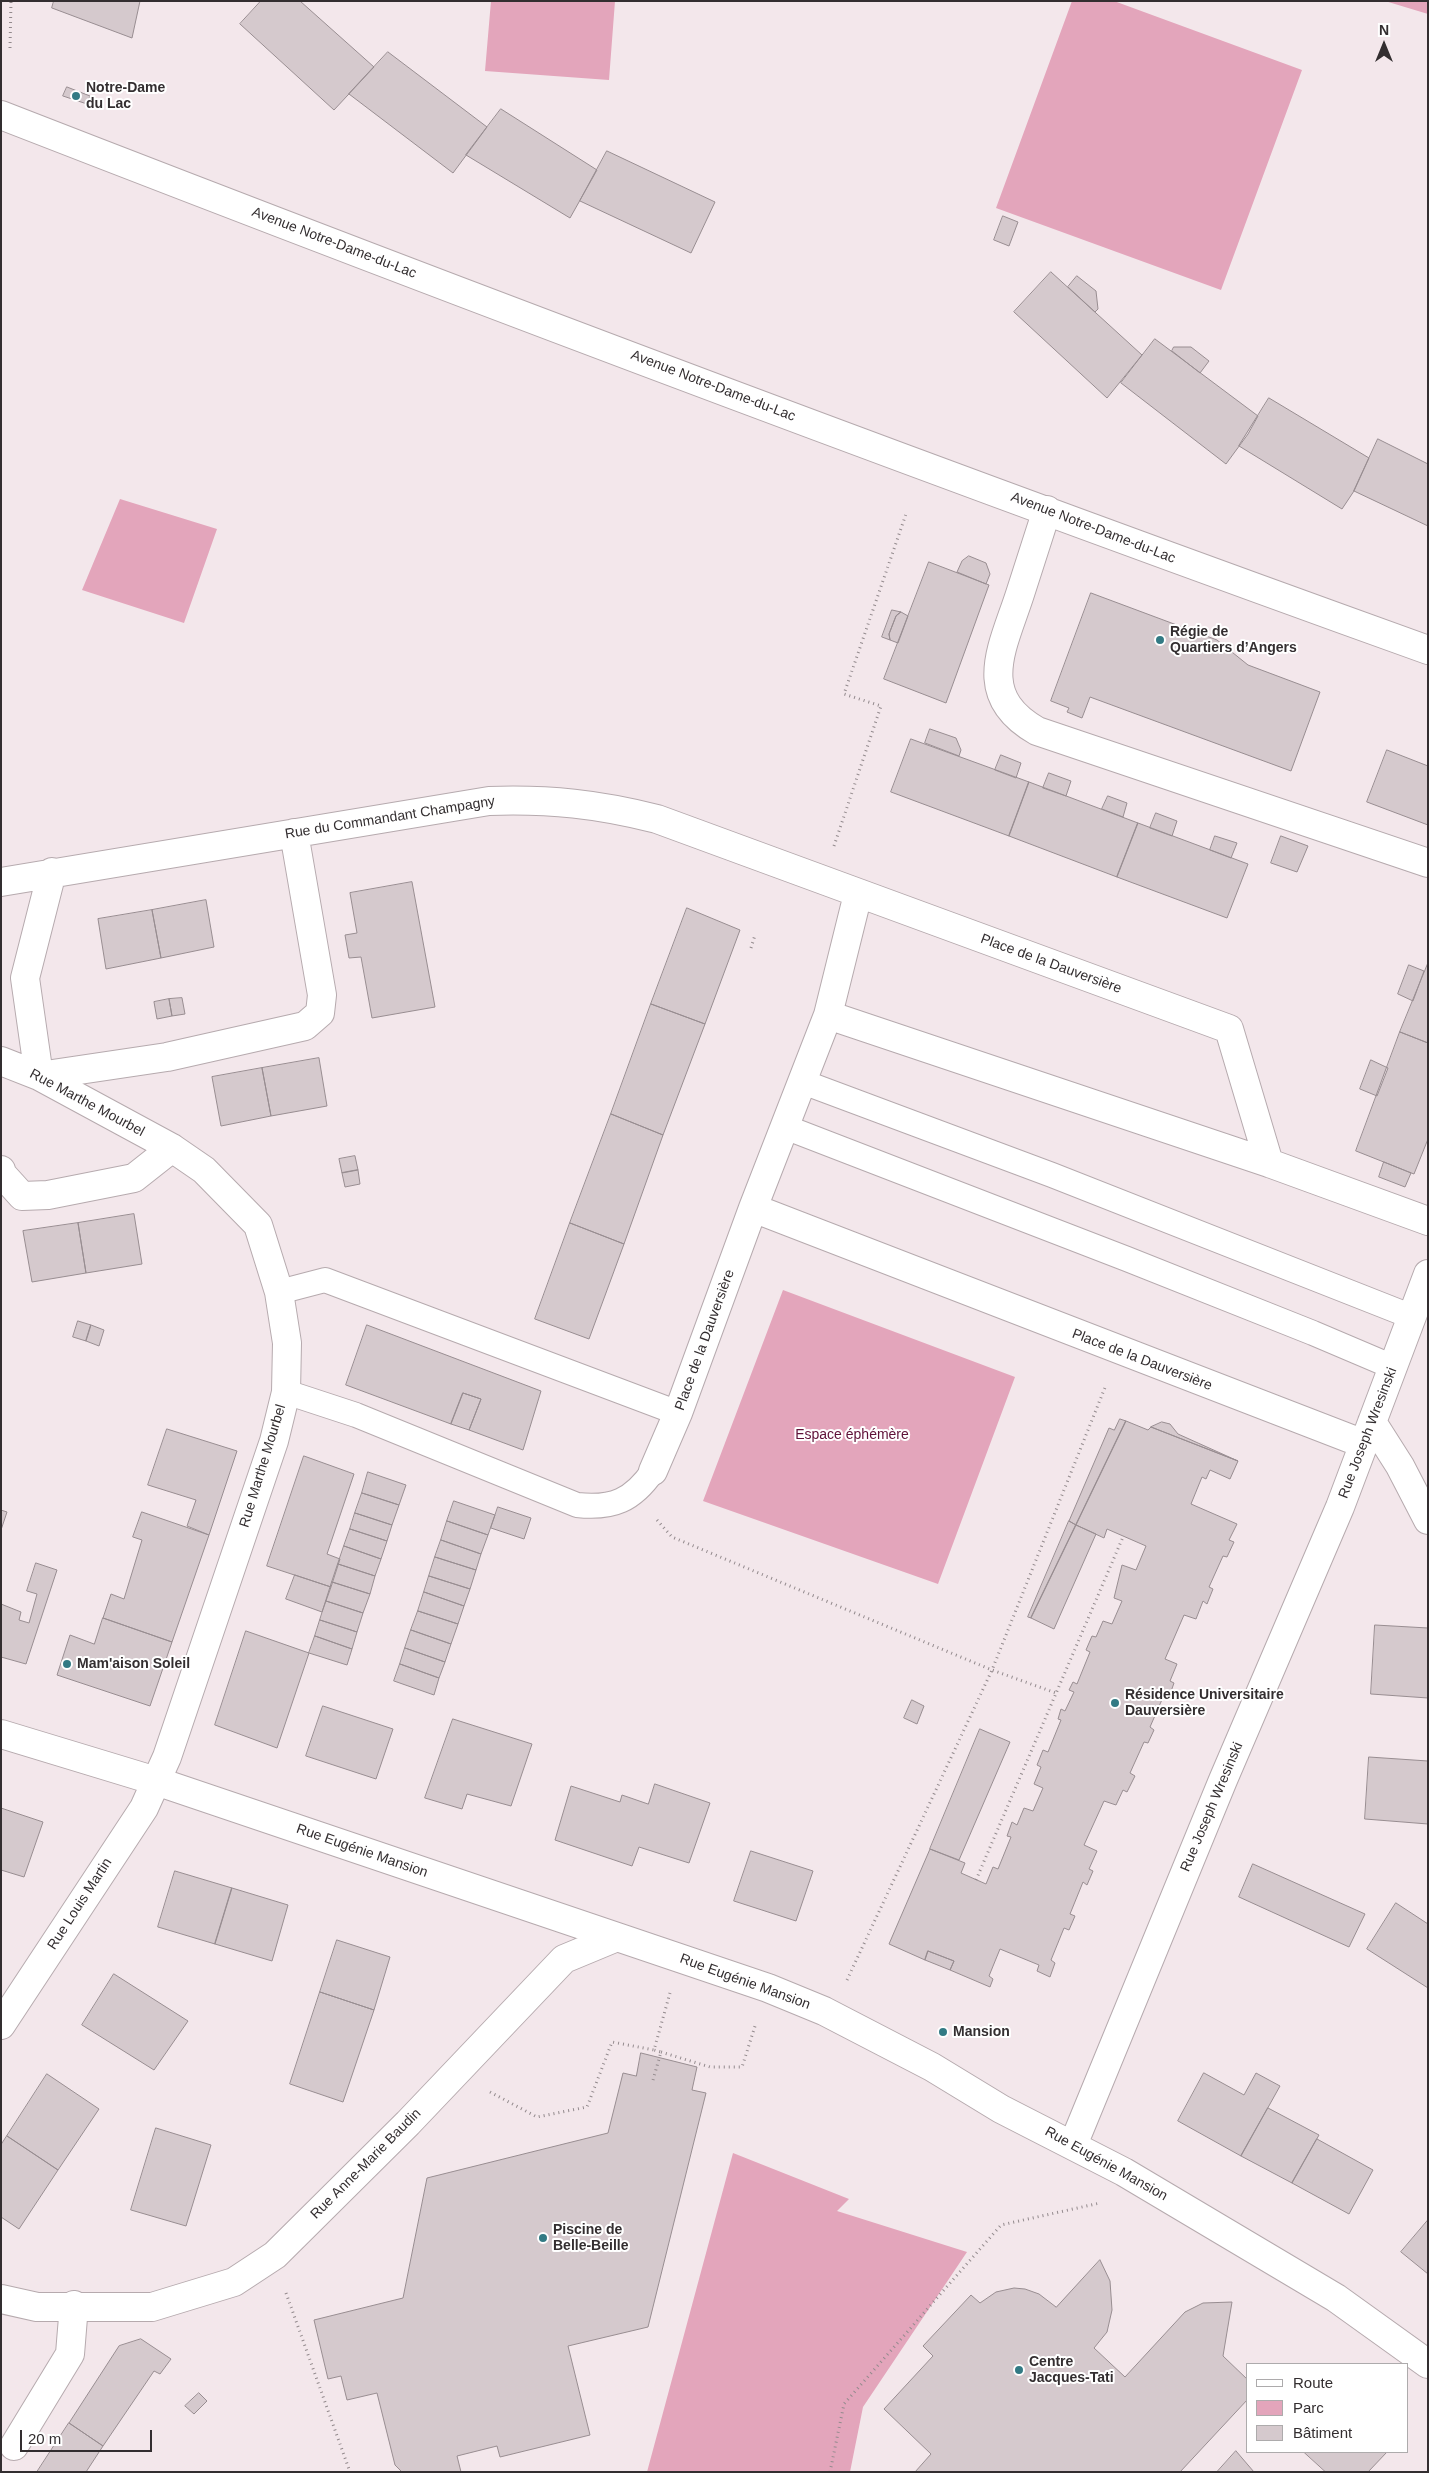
<!DOCTYPE html>
<meta charset="utf-8">
<style>
body{margin:0}
#map{position:relative;width:1429px;height:2473px;overflow:hidden;background:#f3e7eb;font-family:Helvetica,sans-serif}
canvas{display:block}
.frame{position:absolute;inset:0;border:2px solid #332e30;pointer-events:none}
.legend{position:absolute;left:1246px;top:2363px;width:162px;height:90px;box-sizing:border-box;background:#fff;border:1px solid #adabac;margin:0;padding:6px 9px;list-style:none;font-size:15px;color:#332e30}
.legend li{display:flex;align-items:center;gap:10px;height:25px}
.legend b{width:25px;border:1px solid #adabac}
.north{position:absolute;left:1359px;top:20px;width:50px;height:50px;-webkit-text-stroke:4px #fff;paint-order:stroke;rotate:0deg;font-size:14px;font-weight:700;line-height:20px;text-align:center;color:#332e30}
.north::after{content:'';display:block;margin:auto;width:18px;height:22px;background:#332e30;clip-path:polygon(50% 0,100% 100%,50% 72%,0 100%)}
.scale{position:absolute;left:20px;top:2430px;width:132px;height:22px;box-sizing:border-box;border:2px solid #332e30;border-top:0;padding-left:6px;font-size:15px;line-height:18px;white-space:nowrap;color:#332e30;-webkit-text-stroke:4px #fff;paint-order:stroke}
</style>
<div id="map">
<canvas width="1429" height="2473"></canvas>
<div class="frame"></div>
<ul class="legend">
<li><b style="height:6px;background:#fff"></b>Route</li>
<li><b style="height:14px;background:#e3a5bb"></b>Parc</li>
<li><b style="height:14px;background:#d5c9cd"></b>Bâtiment</li>
</ul>
<div class="north">N</div>
<div class="scale">20 m</div>
</div>
<script>
const context = document.querySelector('canvas').getContext('2d');
context.lineJoin = 'round';
function paint(path, color) { context.fillStyle = color; context.fill(path, 'evenodd'); }
function stroke(path, color, width, dash) { context.strokeStyle = color; context.lineWidth = width; context.lineCap = dash ? 'butt' : 'round'; context.setLineDash(dash || []); context.stroke(path); }
function write(font, color, halo, rows, align = 'center') {
  context.font = font + ' Helvetica,sans-serif'; context.lineWidth = 4; context.setLineDash([]); context.textBaseline = 'middle'; context.strokeStyle = halo; context.fillStyle = color; for (const [text, x, y, turn = 0] of rows) {
    context.save(); context.translate(x, y); context.rotate((+turn || 0) * Math.PI / 180); context.textAlign = isNaN(turn) ? turn : align; if (halo) context.strokeText(text, 0, 0); context.fillText(text, 0, 0); context.restore();
  }
}
const green = new Path2D(`
 M491,1H615L609,80L485,71Z
 M1072,1H1114L1302,70L1221,290L996,208Z
 M1385,1H1428V14Z
 M120,499L217,529L184,623L82,590Z
 M783,1290L1015,1377L938,1584L703,1501Z
 M733,2153L849,2199L837,2211L967,2252L863,2407L850,2472H647Z`);
const building = new Path2D(`
 M54,1H140L132,38L52,8Z
 M261,1H300L374,67L334,110L240,24Z
 M388,52L487,127L453,173L349,94Z
 M67,87L90,96L87,104L63,96Z
 M501,109L597,170L570,218L466,155Z
 M607,151L715,202L691,253L580,201Z
 M1003,216L1018,222L1009,246L994,240Z
 M1051,272L1142,355L1107,398L1014,312Z
 M1077,276L1096,291L1098,309L1095,312L1068,287Z
 M1155,339L1258,416L1248,434L1226,464L1121,383Z
 M1174,347H1191L1209,361L1200,373L1172,351Z
 M1269,398L1369,458L1354,491L1342,509L1239,446Z
 M1378,439L1428,464V526L1354,491Z
 M969,556L986,563L990,574L986,584L957,572L962,561Z
 M929,562L989,585L946,703L884,679Z
 M1091,593L1217,640L1248,665L1320,692L1291,771L1090,697L1082,718L1067,712L1069,708L1051,701Z
 M892,610L901,612L896,616L889,634L890,640L882,637Z
 M901,612L908,616L898,643L890,640L889,634L896,616Z
 M930,729L956,738L961,750L959,756L925,743Z
 M911,739L1029,782L1009,836L891,792Z
 M1387,750L1428,766V825L1367,802Z
 M1001,755L1021,763L1016,778L995,770Z
 M1049,773L1071,781L1066,796L1043,788Z
 M1029,782L1138,823L1117,877L1009,836Z
 M1108,796L1127,803L1123,817L1102,809Z
 M1156,813L1177,821L1172,836L1150,828Z
 M1138,823L1248,864L1227,918L1117,877Z
 M1215,836L1237,843L1231,858L1210,850Z
 M1281,836L1308,846L1297,872L1271,863Z
 M412,882L435,1007L372,1018L361,957L349,958L345,935L357,933L350,893Z
 M206,900L214,947L161,958L152,910Z
 M687,908L740,930L705,1024L651,1004Z
 M152,910L161,958L106,969L98,919Z
 M1428,963V1043L1400,1032Z
 M1409,965L1424,971L1413,1001L1398,994Z
 M182,998L185,1014L172,1016L169,999Z
 M169,999L172,1016L157,1019L154,1002Z
 M651,1004L705,1024L663,1135L611,1114Z
 M1400,1032L1428,1043V1139L1414,1174L1356,1151Z
 M319,1058L327,1106L271,1116L262,1068Z
 M1371,1060L1388,1068L1377,1096L1360,1089Z
 M262,1068L271,1116L221,1126L212,1077Z
 M611,1114L663,1135L624,1244L570,1223Z
 M355,1156L358,1170L342,1173L339,1159Z
 M1384,1162L1411,1173L1405,1187L1379,1177Z
 M358,1170L360,1184L345,1187L342,1173Z
 M134,1214L142,1264L86,1273L78,1223Z
 M78,1223L86,1273L32,1282L23,1231Z
 M570,1223L624,1244L589,1339L535,1319Z
 M78,1321L91,1325L86,1341L73,1337Z
 M91,1325L104,1330L99,1346L86,1341Z
 M367,1325L541,1391L523,1450L469,1430L481,1399L463,1393L451,1424L346,1385Z
 M463,1393L481,1399L469,1430L451,1424Z
 M1120,1419L1126,1421L1076,1525L1069,1521L1109,1428L1114,1430Z
 M1126,1421L1148,1430L1151,1427L1238,1461L1230,1479L1210,1470L1206,1479L1202,1477L1191,1504L1237,1524L1229,1540L1234,1542L1227,1557L1223,1556L1209,1587L1213,1589L1207,1604L1203,1601L1196,1619L1184,1615L1165,1659L1177,1664L1170,1681L1174,1683L1169,1697L1164,1695L1150,1727L1154,1730L1148,1743L1144,1742L1130,1773L1135,1776L1127,1792L1123,1790L1116,1805L1104,1801L1084,1845L1097,1851L1089,1869L1093,1871L1087,1885L1083,1882L1070,1914L1075,1916L1069,1930L1064,1928L1051,1960L1055,1963L1050,1977L1037,1971L1039,1965L1000,1949L989,1976L993,1979L990,1987L950,1970L954,1961L928,1951L925,1960L889,1944L930,1849L965,1863L961,1873L986,1884L993,1867L998,1869L1011,1837L1007,1836L1012,1822L1017,1825L1024,1808L1033,1811L1043,1788L1034,1784L1041,1767L1037,1765L1043,1750L1048,1752L1061,1720L1058,1719L1061,1709L1065,1711L1074,1692L1069,1690L1073,1682L1077,1684L1090,1652L1086,1650L1092,1636L1096,1637L1103,1621L1112,1624L1122,1601L1114,1598L1122,1565L1136,1570L1146,1546L1107,1529L1104,1538L1076,1525Z
 M1162,1422L1170,1424L1178,1434L1238,1461L1151,1427Z
 M167,1429L237,1451L209,1535L187,1526L196,1500L148,1485Z
 M304,1456L354,1474L327,1554L340,1559L331,1587L267,1566Z
 M368,1472L406,1485L399,1505L362,1493Z
 M362,1493L399,1505L392,1525L355,1513Z
 M454,1501L495,1515L488,1535L447,1521Z
 M498,1507L531,1518L524,1539L491,1528Z
 M1,1510L7,1512L1,1530Z
 M142,1512L209,1535L172,1642L103,1618L111,1594L124,1599L142,1540L133,1537Z
 M355,1513L392,1525L387,1541L350,1529Z
 M447,1521L488,1535L481,1554L441,1540Z
 M1069,1521L1076,1525L1031,1618L1028,1617Z
 M1076,1525L1096,1534L1054,1629L1031,1618Z
 M350,1529L387,1541L381,1559L344,1546Z
 M441,1540L481,1554L476,1570L435,1557Z
 M344,1546L381,1559L375,1576L338,1564Z
 M435,1557L476,1570L470,1589L429,1576Z
 M36,1563L57,1570L26,1664L1,1657V1604L21,1612L19,1620L29,1623L37,1594L27,1591Z
 M338,1564L375,1576L370,1594L332,1582Z
 M295,1575L331,1587L322,1612L286,1599Z
 M429,1576L470,1589L464,1606L424,1592Z
 M332,1582L370,1594L363,1613L326,1601Z
 M424,1592L464,1606L458,1624L418,1611Z
 M326,1601L363,1613L357,1632L320,1620Z
 M418,1611L458,1624L451,1644L411,1630Z
 M103,1618L172,1642L150,1706L57,1675L70,1635L94,1644Z
 M320,1620L357,1632L352,1649L315,1636Z
 M1375,1625L1428,1628V1698L1371,1694Z
 M411,1630L451,1644L445,1662L405,1648Z
 M246,1631L309,1653L277,1748L215,1725Z
 M315,1636L352,1649L347,1665L309,1653Z
 M405,1648L445,1662L439,1678L400,1664Z
 M400,1664L439,1678L434,1695L394,1681Z
 M912,1700L924,1706L917,1724L904,1718Z
 M323,1706L393,1729L376,1779L306,1756Z
 M453,1719L532,1744L511,1806L467,1794L462,1809L425,1798Z
 M980,1729L1010,1742L959,1860L930,1849Z
 M1369,1757L1428,1761V1824L1365,1819Z
 M655,1784L710,1803L689,1863L639,1847L632,1866L555,1840L571,1786L620,1802L622,1795L648,1804Z
 M1,1808L43,1822L24,1877L1,1870Z
 M751,1851L813,1871L796,1921L734,1901Z
 M1253,1864L1365,1914L1349,1947L1239,1897Z
 M175,1871L232,1888L215,1944L158,1927Z
 M232,1888L288,1905L272,1961L215,1944Z
 M1396,1903L1428,1924V1988L1367,1949Z
 M337,1940L390,1957L374,2010L320,1992Z
 M928,1951L954,1961L950,1970L925,1960Z
 M114,1974L188,2021L154,2070L82,2025Z
 M320,1992L374,2010L343,2102L290,2084Z
 M641,2053L697,2067L692,2090L706,2093L648,2327L568,2346L590,2435L500,2457L497,2446L457,2456L461,2472H402L395,2465L377,2393L347,2400L341,2376L328,2379L314,2320L403,2298L427,2178L608,2133L623,2073L636,2076Z
 M1204,2073L1244,2095L1256,2073L1280,2086L1241,2156L1178,2121Z
 M47,2074L99,2109L58,2170L7,2136Z
 M1268,2108L1319,2135L1292,2183L1241,2156Z
 M156,2128L211,2145L186,2226L131,2210Z
 M7,2136L58,2170L19,2229L1,2217V2145Z
 M1317,2139L1373,2170L1349,2214L1292,2183Z
 M1428,2220V2274L1401,2252Z
 M1100,2260L1110,2281L1112,2310L1107,2332L1094,2348L1125,2377L1185,2312L1203,2303L1232,2302L1223,2356L1248,2380V2399L1180,2472H915L931,2454L884,2409L933,2356L923,2346L971,2295L980,2303L996,2292L1014,2288L1025,2289L1039,2294L1056,2307Z
 M141,2339L171,2359L160,2374L154,2371L103,2446L69,2423L119,2346Z
 M199,2393L207,2401L194,2414L185,2406Z
 M69,2423L103,2446L86,2472H37Z
 M1236,2451L1254,2472H1217Z
 M1304,2452H1387L1368,2472H1326Z`);
const path = new Path2D(`
 M10,48L11,1
 M834,846L881,706L844,694L906,514
 M751,948L755,935
 M657,1520L672,1537L992,1670L1056,1693
 M976,1880L1123,1537
 M847,1980L992,1670L1106,1385
 M661,2052L710,2067H742L756,2023
 M653,2080L661,2052L654,2050
 M490,2092L537,2117L587,2107L612,2042L654,2050L670,1993
 M286,2293L350,2472
 M830,2472L844,2404L1001,2225L1100,2203`);
const lane = new Path2D(`
 M803,1082L1052,1175L1410,1316
 M785,1127L1127,1259L1313,1333L1393,1367
 M279,1292L325,1280L678,1413
 M286,1392L356,1415L577,1505C613,1509 633,1500 653,1471`);
const street = new Path2D(`
 M1,115C474,299 950,478 1428,650
 M1047,510C1038,538 1029,566 1020,594C1003,647 974,695 1037,731L1428,863
 M52,872L25,978L39,1076L167,1057L305,1026L320,1013L322,995L294,833
 M1,882L489,801C550,799 598,804 657,819L1229,1029L1269,1163
 M828,1015L858,894
 M1,1061L39,1076L172,1148L204,1170L258,1225L279,1292L287,1343L286,1392L274,1441L167,1757L144,1808L1,2025
 M1,1170L2,1174L22,1196L48,1195L134,1178L172,1148
 M753,1208L1364,1444
 M1372,1422L1400,1466L1428,1520
 M653,1471L678,1413L753,1208L828,1015L1269,1163L1428,1221
 M1,1734L156,1781L768,1988L824,2011L932,2067L1001,2109L1124,2172L1336,2298L1428,2364
 M1073,2145L1223,1780L1340,1507L1428,1274
 M1,2299L37,2307H152L234,2282L275,2255L408,2123L564,1959L617,1937
 M14,2446L70,2354L74,2305`);
const markers = [
 [76,96,5,"#327a84"],
 [1160,640,5,"#327a84"],
 [67,1664,5,"#327a84"],
 [1115,1703,5,"#327a84"],
 [943,2032,5,"#327a84"],
 [543,2238,5,"#327a84"],
 [1019,2370,5,"#327a84"]
];
const poiNames = [
 ["Notre-Dame",86,88],
 ["du Lac",86,104],
 ["Régie de",1170,632],
 ["Quartiers d’Angers",1170,648],
 ["Mam'aison Soleil",77,1664],
 ["Résidence Universitaire",1125,1695],
 ["Dauversière",1125,1711],
 ["Mansion",953,2032],
 ["Piscine de",553,2230],
 ["Belle-Beille",553,2246],
 ["Centre",1029,2362],
 ["Jacques-Tati",1029,2378]
];
const streetNames = [
 ["Avenue Notre-Dame-du-Lac",334,243,21],
 ["Avenue Notre-Dame-du-Lac",713,386,21],
 ["Avenue Notre-Dame-du-Lac",1093,528,21],
 ["Rue du Commandant Champagny",390,818,-9],
 ["Place de la Dauversière",1051,964,20],
 ["Rue Marthe Mourbel",87,1103,28],
 ["Place de la Dauversière",705,1340,-70],
 ["Place de la Dauversière",1142,1360,21],
 ["Rue Joseph Wresinski",1368,1433,-69],
 ["Rue Marthe Mourbel",263,1466,-73],
 ["Rue Joseph Wresinski",1212,1807,-67],
 ["Rue Eugénie Mansion",362,1851,19],
 ["Rue Louis Martin",80,1904,-57],
 ["Rue Eugénie Mansion",745,1982,20],
 ["Rue Anne-Marie Baudin",366,2164,-45],
 ["Rue Eugénie Mansion",1106,2164,29]
];
const parkNames = [
 ["Espace éphémère",852,1435]
];
paint(green, '#e3a5bb');
paint(building, '#d5c9cd');
stroke(building, '#988d91', 1);
stroke(lane, '#b6aaae', 26);
stroke(street, '#b6aaae', 30);
stroke(path, '#938a8d', 3, [1, 4]);
stroke(lane, '#fff', 24);
stroke(street, '#fff', 28);
for (const [x, y, r, color] of markers) { const dot = new Path2D(); dot.arc(x, y, r, 0, 2 * Math.PI); context.fillStyle = color; context.fill(dot); stroke(dot, '#fff', 2); }
write('bold 14px', '#332e30', '#fff', poiNames, 'left');
write('14px', '#332e30', '#fff', streetNames);
write('14px', '#5f1138', '#fff', parkNames);
</script>
